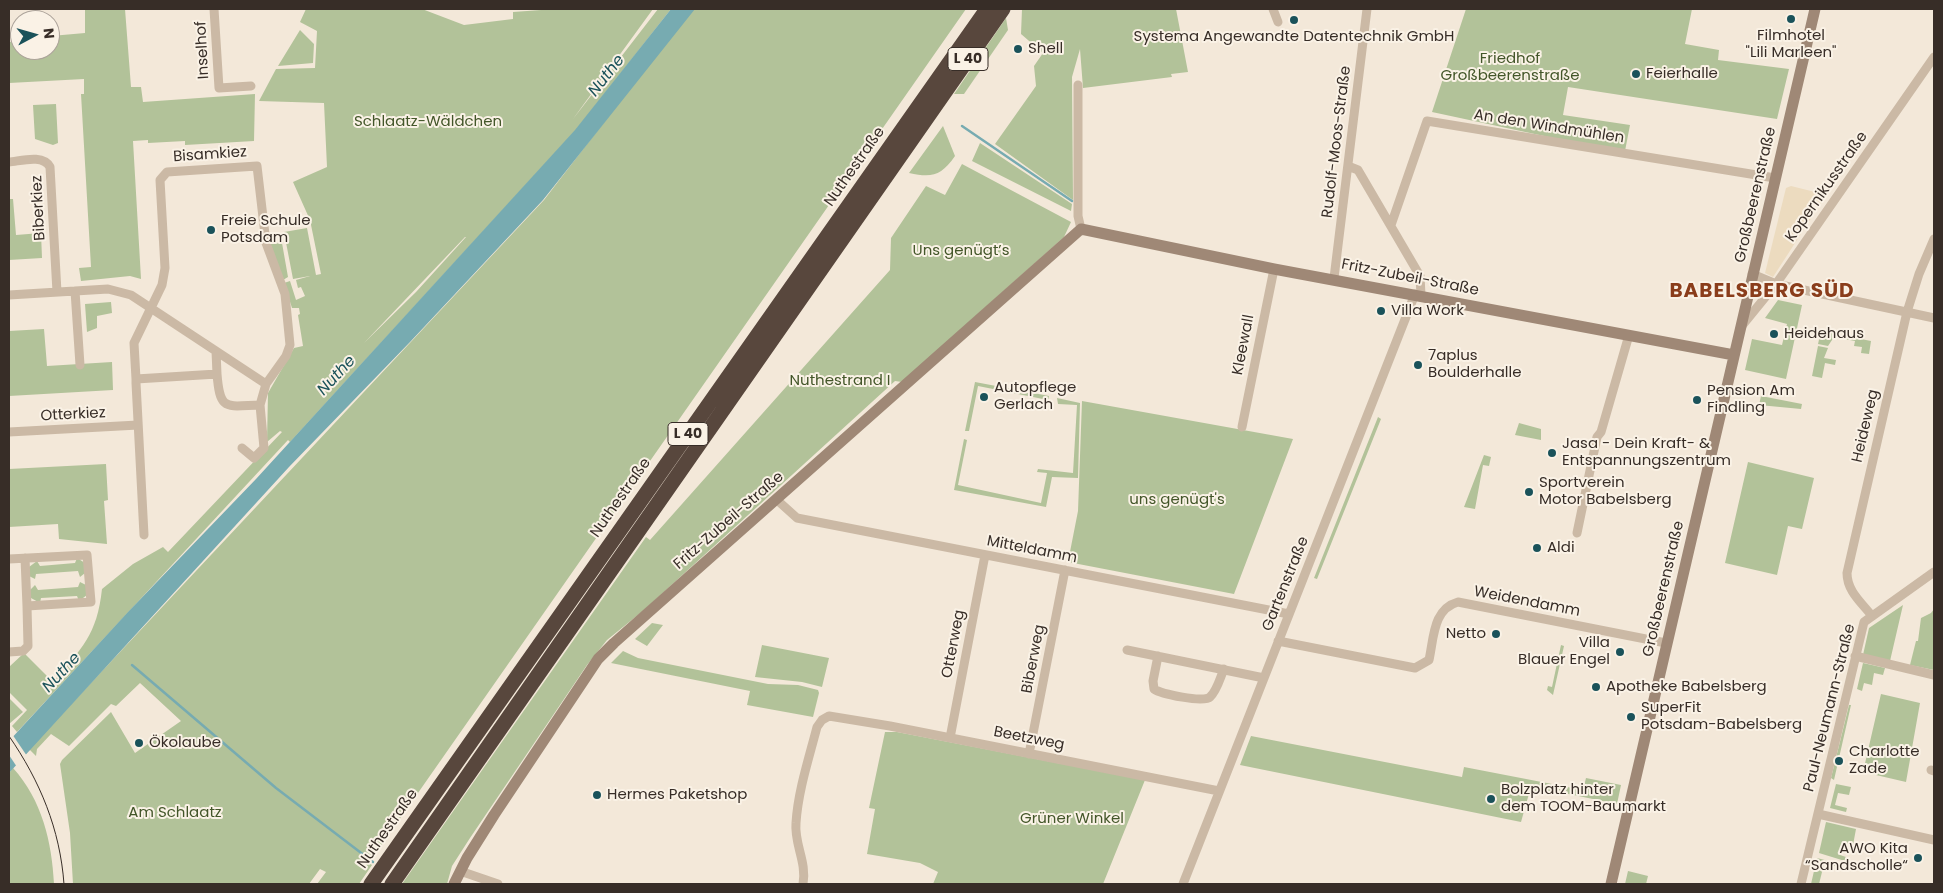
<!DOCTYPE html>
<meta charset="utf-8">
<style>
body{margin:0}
#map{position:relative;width:1943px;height:893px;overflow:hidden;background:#f3e8d9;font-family:Poppins,sans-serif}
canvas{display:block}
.frame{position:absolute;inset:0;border:10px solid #372d27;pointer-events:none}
.north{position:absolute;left:10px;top:10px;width:50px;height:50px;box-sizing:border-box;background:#faf2e6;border:1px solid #aca39a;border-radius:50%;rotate:84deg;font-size:14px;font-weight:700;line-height:20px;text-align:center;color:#372d27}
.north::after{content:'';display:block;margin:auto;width:18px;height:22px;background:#1a525a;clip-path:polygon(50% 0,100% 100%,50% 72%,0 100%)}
</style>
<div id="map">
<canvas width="1943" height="893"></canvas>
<div class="frame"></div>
<div class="north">N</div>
</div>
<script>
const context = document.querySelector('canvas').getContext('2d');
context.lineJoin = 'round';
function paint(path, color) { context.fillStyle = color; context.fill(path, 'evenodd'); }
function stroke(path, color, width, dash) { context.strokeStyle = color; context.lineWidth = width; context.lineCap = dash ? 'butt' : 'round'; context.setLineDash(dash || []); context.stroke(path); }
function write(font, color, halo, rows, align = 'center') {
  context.font = font + ' Poppins,sans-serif'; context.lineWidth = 4; context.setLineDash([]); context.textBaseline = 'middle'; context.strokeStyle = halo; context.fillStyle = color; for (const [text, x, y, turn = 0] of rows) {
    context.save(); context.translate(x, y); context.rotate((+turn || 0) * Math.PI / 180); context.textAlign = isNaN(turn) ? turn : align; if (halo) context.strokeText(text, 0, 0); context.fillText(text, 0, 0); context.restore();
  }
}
const green = new Path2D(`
 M85,9H125L131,87H141L143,102L255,94L254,141L185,145V141L148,143V140L133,141L141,279L130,276L81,281L79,268L91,267L81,94H84V79L9,83V42L20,41V50H50L51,36L85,33Z
 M306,9H422L464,25L513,19V12L555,9H653L573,119L658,9H671L576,130L290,442L288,440L17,732L12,726L27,710L9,692V667L24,653L53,682C82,648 97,635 102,589L133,564L163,547L168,552L282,432L280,431L267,442L268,393L294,348L303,346L298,315L300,314L299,308H292L284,283L290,281L296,300L305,296L301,287L298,288L296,280L310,276L293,279L284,232L307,228L316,275L321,274L310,220L293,182L327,167L324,103L259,101L276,69L315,68L317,31L300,22ZM466,237L416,292L364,343L465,237Z
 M691,9H966L369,863L372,865L359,884H317L326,872L320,869L309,884H73L70,833L60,764L62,760L111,712L135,753L181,721L140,683L116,706L111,704L69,746L51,734L37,749L36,756L29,749L544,200Z
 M1022,9H1176L1188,72L1171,74L1172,77L1083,88L1080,49L1072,77L1073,200L995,144L1036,86L1034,66L1043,53L1021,34Z
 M1466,9H1692L1685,44L1719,50L1718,60L1789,69L1777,119L1568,87L1563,115L1630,125L1625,151L1558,139L1432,112Z
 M1006,18L1008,30L964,94H954Z
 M300,30L314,44L313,63L278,66Z
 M56,104L58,143L53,145L35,139L33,105Z
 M943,126L955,156C941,176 932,178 909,173Z
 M980,143L1072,204L1071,211L972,161Z
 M962,164L1071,222L1064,237L902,382L895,381L644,610L607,640L587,665L470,838L452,866L447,884H402L646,537L650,540L890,270L891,238L926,186L945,195Z
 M9,199H13L16,235L41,233L42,258L9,260Z
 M282,243L288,277L283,280L270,244Z
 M1778,300L1802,305L1786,379L1745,370L1752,339L1782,345L1787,324L1765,318Z
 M111,302L112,313L97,316V328L87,332L85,304Z
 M44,329L47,366L112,362L113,390L9,396V331Z
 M1821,331L1871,341L1869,354L1861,353L1862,347L1854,346L1855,341L1834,337L1828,346L1818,344Z
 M1818,346L1828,348L1824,358L1836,360L1835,365L1825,363L1822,378L1812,376Z
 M975,382L1049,396L1048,400L978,386L969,431H965Z
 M1761,396L1802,404L1801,409L1759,405Z
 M1057,398L1080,403L1078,478L1052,477L1046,507L954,490L964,439L967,440L958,485L1041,503L1047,473L1037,472L1038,469L1073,473L1077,405L1058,404Z
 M1082,401L1293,439L1234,594L1068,562L1078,511Z
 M1378,417L1381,419L1317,579L1314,578Z
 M1519,423L1541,429V440L1515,435Z
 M1484,455L1491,457L1489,466L1483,465L1475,509L1464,507Z
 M1748,462L1814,478L1802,529L1788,526L1777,575L1725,563Z
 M106,464L108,500L104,501L107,544L59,539L58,524L9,527V469Z
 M77,558L85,563V573L80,577L78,571L36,574L35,579L29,576V567L37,561L40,566L75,563Z
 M80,582L86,585L87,595L79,601L77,596L41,598L40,603L31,598L30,590L35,585L38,590L78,587Z
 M1903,605L1890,661L1863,655L1869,628Z
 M1934,609V670L1910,665L1916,641H1918L1921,618L1931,613Z
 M652,623L663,625L647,646L635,639Z
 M762,645L829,658L822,687L802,682L755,677Z
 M1561,645L1564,646L1553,695L1547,690L1548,686L1552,687Z
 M623,651L638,658L768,684L798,685L818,690L819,693L813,717L747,705L750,691L611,663Z
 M1863,663L1885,668L1883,675L1874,673L1872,685L1864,683L1862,691L1857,689Z
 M1881,694L1920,703L1906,782L1863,772Z
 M9,698L23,712L9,724Z
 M1849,705H1851L1834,780L1831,778Z
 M885,732H897L1145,780L1103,884H933L938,872L920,863L867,854L875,809L869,808Z
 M1251,736L1462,777L1464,767L1583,790L1586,778L1621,785L1617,804L1559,792L1558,795L1530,790L1521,822L1240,765Z
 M13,768C42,800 52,842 54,884H9V773Z
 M1836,784L1851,787L1849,795L1838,793L1835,805L1847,808L1846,812L1830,808Z
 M1826,822L1856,829L1853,845L1843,842L1840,855L1846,857L1845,861L1819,853Z
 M1817,858L1840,864L1839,867L1824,864L1819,884H1811Z
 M1628,871L1648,876L1646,884H1625Z`);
const plaza = new Path2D(`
 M1791,186L1823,194L1825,197L1773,277L1765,273L1786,188Z`);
const water = new Path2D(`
 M671,9H695L543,200L411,341L289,467L9,773V741L128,612L256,479L575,130Z`);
const pier = new Path2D(`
 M12,734L27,756L17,767L9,755V737Z`);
const stream = new Path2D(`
 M962,126L1072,201
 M132,665L276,788L373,862`);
const street = new Path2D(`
 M214,9L219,88L251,86
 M1273,9L1278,22
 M1078,85V216L1081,229
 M9,162C21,161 43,154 50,167L57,292
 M1348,166L1358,170L1420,276L1421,295
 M1391,225L1427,121L1775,178
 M1752,274L1776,284L1934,318
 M1334,278L1367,9
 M75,291L80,365
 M9,295L108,289L131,295L266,384
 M1741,327L1776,284L1934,57
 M216,351L217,374
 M136,379L217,374C220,412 226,406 260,405L266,384L286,356L290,345L285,294L266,243L257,166L167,172L160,180L165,268L162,285L134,343L136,379V383L144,535
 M1242,427L1274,269
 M9,432L138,425
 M242,448L254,458L264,448L260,405
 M777,500L797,518L1289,614
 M1577,533L1597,437L1601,432L1629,335
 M9,559L87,555L91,602L27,606L25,558
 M1872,616C1861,602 1847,591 1847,573L1907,312L1919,274L1934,239
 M1278,641L1415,668L1429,660C1434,637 1433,609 1458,602L1666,643
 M1127,650L1264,678
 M9,652L23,651L28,646L27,606
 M1158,656L1153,681L1154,689C1161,694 1204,703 1210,697C1217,691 1220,678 1224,669
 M1855,656L1934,675
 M950,738L985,555
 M1029,754L1065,570
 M1931,770L1934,771
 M1818,814L1934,840
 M460,871L498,884
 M803,884C807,862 794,844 796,823C798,791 809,758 817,727L822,720L829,716L890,726L1219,791
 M1183,884L1415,294
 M1801,884L1864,622L1934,572`);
const secondary = new Path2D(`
 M454,884L467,858L494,815L598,659L614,643L1081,229L1274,269L1734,355
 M1611,884L1815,9`);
const highway = new Path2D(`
 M371,884L987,9
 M392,884L1003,9`);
const tram = new Path2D(`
 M9,736C40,781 60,829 64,884`);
const markers = [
 [1791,19,5,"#1a525a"],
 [1294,20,5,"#1a525a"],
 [1018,49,5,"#1a525a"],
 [1636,74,5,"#1a525a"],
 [211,230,5,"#1a525a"],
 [1381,311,5,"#1a525a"],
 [1774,334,5,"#1a525a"],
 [1418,365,5,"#1a525a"],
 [984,397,5,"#1a525a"],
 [1697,400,5,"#1a525a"],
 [1552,453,5,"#1a525a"],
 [1529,492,5,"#1a525a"],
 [1537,548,5,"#1a525a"],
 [1496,634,5,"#1a525a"],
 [1620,652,5,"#1a525a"],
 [1596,687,5,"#1a525a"],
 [1631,717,5,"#1a525a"],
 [139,743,5,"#1a525a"],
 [1839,761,5,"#1a525a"],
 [597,795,5,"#1a525a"],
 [1491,799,5,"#1a525a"],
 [1918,858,5,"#1a525a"]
];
const shields = [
 [968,59,40],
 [688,434,40]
];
const shieldNames = [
 ["L 40",968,59],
 ["L 40",688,434]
];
const poiNames = [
 ["Filmhotel",1791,36,"center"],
 ["\"Lili Marleen\"",1791,53,"center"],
 ["Systema Angewandte Datentechnik GmbH",1294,37,"center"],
 ["Shell",1028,49],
 ["Feierhalle",1646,74],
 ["Freie Schule",221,221],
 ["Potsdam",221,238],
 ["Villa Work",1391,311],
 ["Heidehaus",1784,334],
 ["7aplus",1428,356],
 ["Boulderhalle",1428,373],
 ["Autopflege",994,388],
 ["Gerlach",994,405],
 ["Pension Am",1707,391],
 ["Findling",1707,408],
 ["Jasa - Dein Kraft- &",1562,444],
 ["Entspannungszentrum",1562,461],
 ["Sportverein",1539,483],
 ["Motor Babelsberg",1539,500],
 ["Aldi",1547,548],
 ["Netto",1486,634,"right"],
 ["Villa",1610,643,"right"],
 ["Blauer Engel",1610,660,"right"],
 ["Apotheke Babelsberg",1606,687],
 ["SuperFit",1641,708],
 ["Potsdam-Babelsberg",1641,725],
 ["Ökolaube",149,743],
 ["Charlotte",1849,752],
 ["Zade",1849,769],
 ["Bolzplatz hinter",1501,790],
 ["dem TOOM-Baumarkt",1501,807],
 ["Hermes Paketshop",607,795],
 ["AWO Kita",1908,849,"right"],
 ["“Sandscholle“",1908,866,"right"]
];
const streetNames = [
 ["Inselhof",203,50,-93],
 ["An den Windmühlen",1549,127,9],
 ["Rudolf-Moos-Straße",1337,142,-83],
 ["Bisamkiez",210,155,-4],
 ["Nuthestraße",855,167,-55],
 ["Kopernikusstraße",1827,187,-55],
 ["Großbeerenstraße",1756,195,-77],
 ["Biberkiez",39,208,-93],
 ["Fritz-Zubeil-Straße",1410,278,11],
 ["Kleewall",1244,345,-79],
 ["Otterkiez",73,415,-3],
 ["Heideweg",1866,426,-77],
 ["Nuthestraße",621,498,-55],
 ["Fritz-Zubeil-Straße",729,521,-41],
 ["Mitteldamm",1032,550,11],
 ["Gartenstraße",1286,584,-68],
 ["Großbeerenstraße",1664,589,-77],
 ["Weidendamm",1527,602,11],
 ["Otterweg",954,644,-79],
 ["Biberweg",1034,659,-79],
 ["Paul-Neumann-Straße",1830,708,-76],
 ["Beetzweg",1029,739,11],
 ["Nuthestraße",388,829,-55]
];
const parkNames = [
 ["Friedhof",1510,59],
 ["Großbeerenstraße",1510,76],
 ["Schlaatz-Wäldchen",428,122],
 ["Uns genügt’s",961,251],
 ["Nuthestrand I",840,381],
 ["uns genügt's",1177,500],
 ["Am Schlaatz",175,813],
 ["Grüner Winkel",1072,819]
];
const waterNames = [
 ["Nuthe",607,76,-52],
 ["Nuthe",337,376,-47],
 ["Nuthe",62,673,-47]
];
const districtNames = [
 ["BABELSBERG SÜD",1762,292]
];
paint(green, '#b2c299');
paint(plaza, '#ecdbbf');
paint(water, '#77abb1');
paint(pier, '#f3e8d9');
stroke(stream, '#77abb1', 2.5);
stroke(street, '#cbb9a5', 9);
stroke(secondary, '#9f8876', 11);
stroke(highway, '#58473d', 15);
stroke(tram, '#372d27', 1);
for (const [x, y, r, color] of markers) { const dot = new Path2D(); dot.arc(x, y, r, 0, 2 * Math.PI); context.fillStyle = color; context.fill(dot); stroke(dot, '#faf2e6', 2); }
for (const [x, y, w] of shields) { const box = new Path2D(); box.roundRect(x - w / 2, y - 11.5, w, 23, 4); context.fillStyle = '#faf2e6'; context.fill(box); stroke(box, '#372d27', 1); }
write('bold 14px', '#372d27', null, shieldNames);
write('15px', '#372d27', '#faf2e6', poiNames, 'left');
write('15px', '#372d27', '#faf2e6', streetNames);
write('15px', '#435629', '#faf2e6', parkNames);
write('italic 16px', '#1a525a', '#faf2e6', waterNames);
context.letterSpacing = '1px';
write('bold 20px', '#8a3d1b', '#faf2e6', districtNames);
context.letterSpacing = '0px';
</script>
